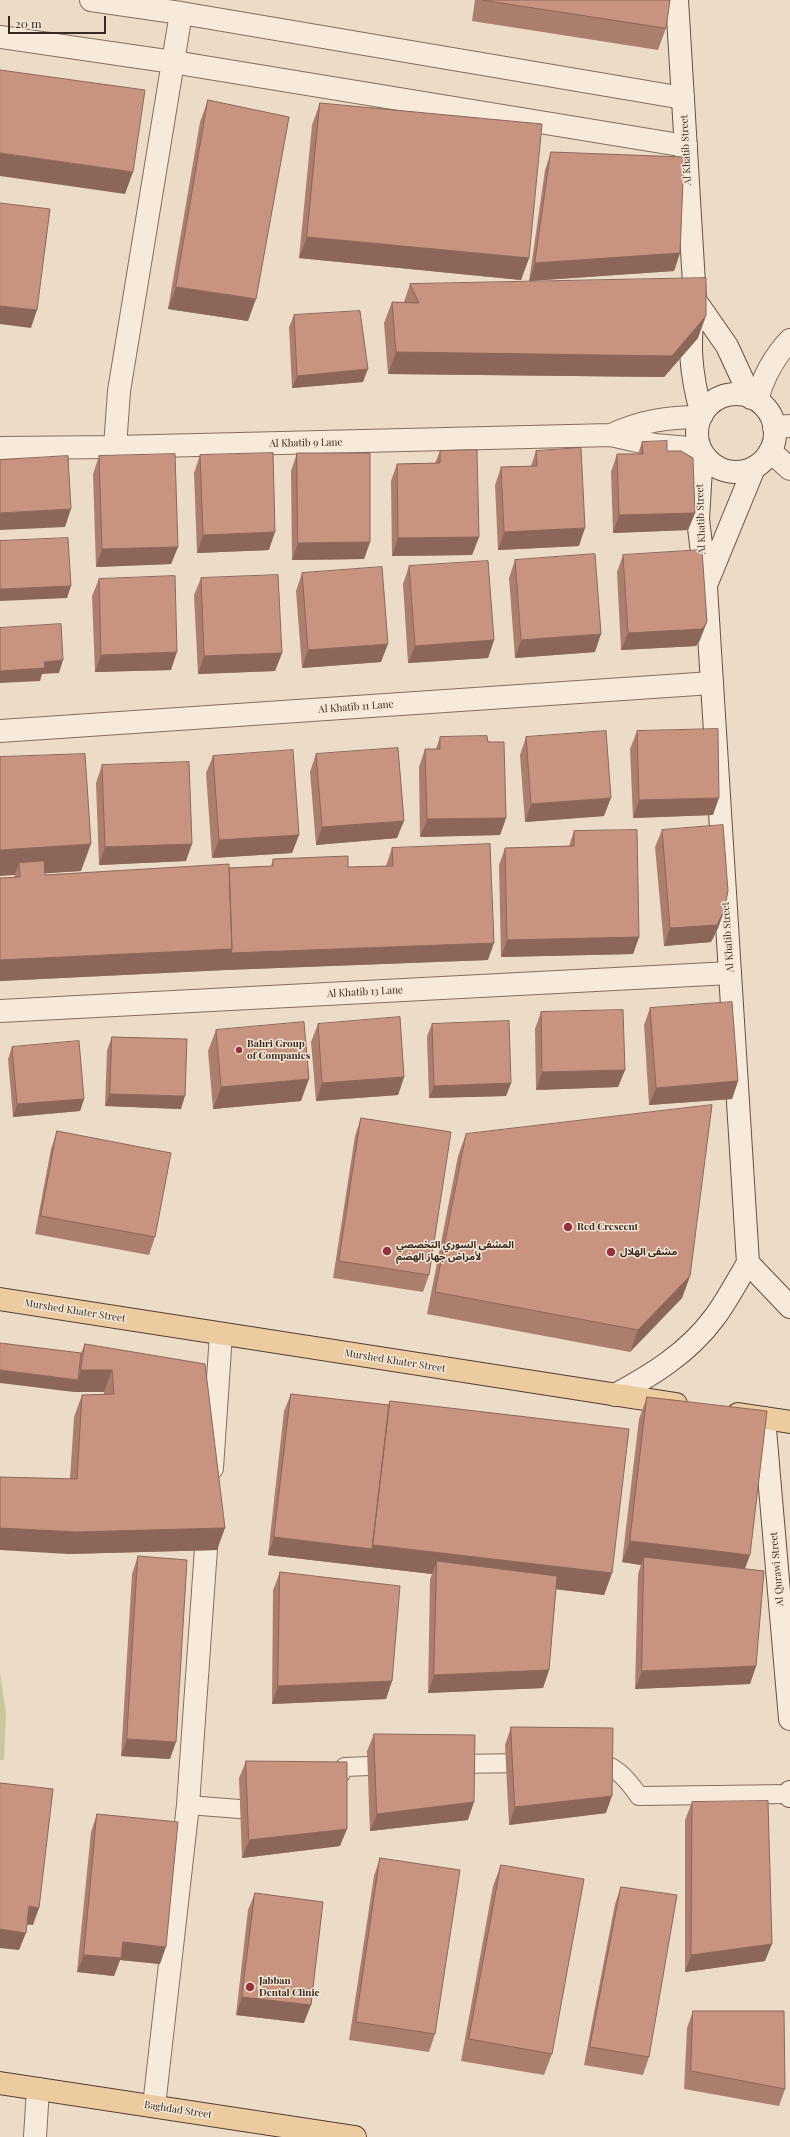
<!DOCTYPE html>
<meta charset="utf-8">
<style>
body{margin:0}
#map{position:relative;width:790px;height:2137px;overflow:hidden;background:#ecdcc7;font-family:"Playfair Display",serif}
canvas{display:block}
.scale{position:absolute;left:8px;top:16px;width:98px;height:18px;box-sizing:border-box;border:2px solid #372820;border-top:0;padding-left:5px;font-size:12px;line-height:14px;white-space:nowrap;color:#372820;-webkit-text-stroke:3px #f4e7d6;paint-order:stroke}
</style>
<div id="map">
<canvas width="790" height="2137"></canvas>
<div class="scale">20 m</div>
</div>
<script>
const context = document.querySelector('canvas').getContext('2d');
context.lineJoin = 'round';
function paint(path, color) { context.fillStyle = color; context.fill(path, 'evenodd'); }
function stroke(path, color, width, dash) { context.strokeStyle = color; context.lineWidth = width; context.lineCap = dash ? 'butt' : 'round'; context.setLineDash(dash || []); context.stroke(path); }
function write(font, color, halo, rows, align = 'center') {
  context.font = font + ' "Playfair Display","Noto Sans Arabic",serif'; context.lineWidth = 3; context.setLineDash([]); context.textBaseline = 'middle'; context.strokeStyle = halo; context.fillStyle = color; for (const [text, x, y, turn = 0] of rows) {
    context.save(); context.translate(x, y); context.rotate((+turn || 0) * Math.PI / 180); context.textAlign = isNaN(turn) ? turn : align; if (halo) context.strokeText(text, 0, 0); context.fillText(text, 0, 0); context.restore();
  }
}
const green = new Path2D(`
 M0,1673L6,1713L4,1760H0Z`);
const lane = new Path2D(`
 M590,1762C614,1762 627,1779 639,1796L790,1794
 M450,1764L531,1763
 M332,1786L345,1767L393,1765
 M188,1805L265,1811`);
const street = new Path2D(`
 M91,0L181,13L683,98
 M0,37L173,62L686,146
 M757,400C763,377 773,358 790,340
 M774,427L790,426
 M611,435C641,421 668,417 700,417
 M115,447L119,391L181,13
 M0,448L115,447L611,435L655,445L700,449
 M770,451L790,469
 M0,731L712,683
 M0,1011L730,973
 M212,1468L221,1334
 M154,2106L188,1805L208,1520
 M35,2137L38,2089`);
const secondary = new Path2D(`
 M677,0L695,300C688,342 690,373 702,415
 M695,300L727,346L751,398
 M697 433a39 39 0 1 1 78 0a39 39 0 1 1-78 0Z
 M706,585L754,468
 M748,1263L790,1307
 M615,1395C652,1375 688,1353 714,1318C727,1301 737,1281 748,1263L706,587L698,519L702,452
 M764,1418L790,1719
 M790,1792V1796`);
const primary = new Path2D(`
 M0,1299L676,1404
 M738,1414L790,1422
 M0,2083L355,2137`);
const wall = new Path2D(`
 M475,0H670L666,28L658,50L472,21Z
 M208,100L248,321L168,309L200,122Z
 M320,103L529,258L521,280L299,258L312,125Z
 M551,152L680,253L674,271L529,281L545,170Z
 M410,284L698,338L664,377L388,374L384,323L392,302H404Z
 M294,315L363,382L292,388L289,327Z
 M642,442L695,513L688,530L613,533L611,472L617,454H638Z
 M440,451L479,537L472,555L392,556L391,481L397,464L435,463Z
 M536,451L579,546L498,550L495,485L501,467L531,466Z
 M297,453L370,542L364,559L292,560L291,471Z
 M200,455L269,550L197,553L194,473Z
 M99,456L178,547L171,564L96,567L93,474Z
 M623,555L700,640L696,646L621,650L617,572Z
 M515,560L595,652L515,658L509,578Z
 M409,566L494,640L488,658L408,663L403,584Z
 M302,573L381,662L302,668L296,591Z
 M201,578L282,653L275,671L198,674L194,595Z
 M99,579L171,670L95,672L92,596Z
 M637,731L713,815L633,818L630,749Z
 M440,737L488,742L506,818L500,835L420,837L419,767L425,749H436Z
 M526,737L604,816L525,822L520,755Z
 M316,754L397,838L316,845L310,772Z
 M213,756L299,835L292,853L212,858L206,773Z
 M0,757L81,871L45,873V875L271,866L273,859L348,867L386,866L392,848L488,960L225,970L0,981V878H14L15,875Z
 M102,765L186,861L99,865L96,783Z
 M662,830L724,911L718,928L711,942L664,946L655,847Z
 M574,831L639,937L633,954L501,957L499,865L505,848L569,846Z
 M650,1008L738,1081L732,1099L649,1105L644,1025Z
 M541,1012L625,1070L618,1087L536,1090L535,1029Z
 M318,1024L404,1077L398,1095L316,1101L311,1042Z
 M432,1024L511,1083L506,1096L429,1098L427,1036Z
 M216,1030L301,1101L213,1109L208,1051Z
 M112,1037L181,1109L105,1106L107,1050Z
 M12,1047L84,1099L80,1111L13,1117L8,1059Z
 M361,1118L429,1275L423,1292L333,1278L355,1136Z
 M57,1131L155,1237L149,1255L35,1234L51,1149Z
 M466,1134L690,1276L682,1298L630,1352L427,1314L458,1156Z
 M85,1344L205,1364L217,1550L68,1554L70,1479L74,1417L82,1395L104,1394V1392H74L81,1353Z
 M291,1394L389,1405L390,1401L612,1573L604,1595L556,1589L549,1670L543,1688L428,1693L430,1579L432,1574L268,1555L284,1411Z
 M647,1397L745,1569L756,1666L750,1684L635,1689L638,1574L641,1565L622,1562L639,1419Z
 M138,1556L170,1759L121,1756L132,1574Z
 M280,1572L392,1681L386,1699L272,1704L273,1590Z
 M511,1727L606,1813L509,1825L505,1745Z
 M374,1734L468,1820L370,1831L367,1751Z
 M246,1761L340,1846L242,1858L239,1778Z
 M692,1802L765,1961L685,1972V1820Z
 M97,1814L160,1964L120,1960L114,1976L77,1972L91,1832Z
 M380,1858L435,2034L429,2052L349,2040L374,1876Z
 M501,1865L552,2054L544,2075L461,2061L493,1886Z
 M621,1887L649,2057L643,2075L584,2065L615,1904Z
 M255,1893L304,2023L236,2015L248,1910Z
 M693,2011L785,2089L779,2106L684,2089L687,2028Z`);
const shadedWall = new Path2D(`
 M0,153L133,172L125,194L0,176Z
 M307,237L529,258L521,280L299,258Z
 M680,253L674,271L529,281L535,263Z
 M176,287L256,299L248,321L168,309Z
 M0,306L37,310L31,328L0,324Z
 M706,316L698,338L664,377L388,374L396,352Z
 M368,369L363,382L292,388L297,376Z
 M71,509L65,527L0,530V513Z
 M695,513L688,530L613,533L619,515Z
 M585,528L579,546L498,550L504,532Z
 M275,532L269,550L197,553L203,535Z
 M479,537L472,555L392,556L398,538Z
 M370,542L364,559L292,560L298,543Z
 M178,547L171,564L96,567L102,549Z
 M71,586L67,598L0,601V589Z
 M707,622L700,640L696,646L621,650L628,633Z
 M601,634L595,652L515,658L521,640Z
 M494,640L488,658L408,663L415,646Z
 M388,644L381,662L302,668L308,650Z
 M177,652L171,670L95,672L101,655Z
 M282,653L275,671L198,674L204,656Z
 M63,660L59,673L42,674L40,681L0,683V671L44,662Z
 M611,798L604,816L525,822L531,804Z
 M719,798L713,815L633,818L639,800Z
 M506,818L500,835L420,837L427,819Z
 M404,821L397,838L316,845L322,827Z
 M299,835L292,853L212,858L219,840Z
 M91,844L81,871L20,875L19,863L15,875L0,876V850Z
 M192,844L186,861L99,865L105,847Z
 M724,911L718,928L711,942L664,946L670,928Z
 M639,937L633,954L501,957L507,940Z
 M494,943L488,960L225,970L0,981V960L232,949Z
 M625,1070L618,1087L536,1090L542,1072Z
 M404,1077L398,1095L316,1101L322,1083Z
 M309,1079L301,1101L213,1109L221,1087Z
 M738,1081L732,1099L649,1105L656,1088Z
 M511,1083L506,1096L429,1098L434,1086Z
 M110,1094L185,1096L181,1109L105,1106Z
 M84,1099L80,1111L13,1117L17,1104Z
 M690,1276L682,1298L630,1352L638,1330Z
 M0,1370L78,1380L81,1370H112L104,1392H74L0,1383Z
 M0,1528H225L217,1550L68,1554L0,1550Z
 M274,1537L372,1549L373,1545L612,1573L604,1595L436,1575L437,1561L432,1574L268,1555Z
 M630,1541L750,1555L742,1577L644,1557L641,1565L622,1562Z
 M756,1666L750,1684L635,1689L642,1671Z
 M549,1670L543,1688L428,1693L434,1675Z
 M392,1681L386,1699L272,1704L278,1686Z
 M127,1739L176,1742L170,1759L121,1756Z
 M612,1796L606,1813L509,1825L515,1807Z
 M474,1802L468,1820L370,1831L377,1814Z
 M347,1829L340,1846L242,1858L249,1840Z
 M29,1906L39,1908L33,1925L22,1924Z
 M0,1929L26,1933L19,1950L0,1948Z
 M123,1942L166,1947L160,1964L120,1960L114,1976L77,1972L84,1955Z
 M772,1944L765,1961L685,1972L691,1955Z
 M242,1997L311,2005L304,2023L236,2015Z`);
const building = new Path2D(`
 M482,0H670L666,28Z
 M0,70L145,90L133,172L0,153Z
 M208,100L289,117L256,299L176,287Z
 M320,103L542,124L529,258L307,237Z
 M551,152L684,157L680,253L535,263Z
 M0,203L50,209L37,310L0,306Z
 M706,278V316L672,356L396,352L392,302L419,303L410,284Z
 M360,311L368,369L297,376L294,315Z
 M667,441V451H681L693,458L695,513L619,515L617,454H643L642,442Z
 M581,448L585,528L504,532L501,467L537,466L536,451Z
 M477,450L479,537L398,538L397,464L440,463V451Z
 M273,453L275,532L203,535L200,455Z
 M297,453H370V542L298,543Z
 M175,454L178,547L102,549L99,456Z
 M68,456L71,509L0,513V460Z
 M68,538L71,586L0,589V541Z
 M702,550L707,622L702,629L628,633L623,555Z
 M595,554L601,634L521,640L515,560Z
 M488,561L494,640L415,646L409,566Z
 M382,567L388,644L308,650L302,573Z
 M278,575L282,653L204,656L201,578Z
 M175,576L177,652L101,655L99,579Z
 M61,624L63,660L44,662L45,668L0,671V628Z
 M718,729L719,798L639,800L637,731Z
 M606,731L611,798L531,804L526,737Z
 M487,736L488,742H504L506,818L427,819L425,749H440V737Z
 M398,748L404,821L322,827L316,754Z
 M293,750L299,835L219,840L213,756Z
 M85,754L91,844L0,850V757Z
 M189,762L192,844L105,847L102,765Z
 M723,825L728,891L724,911L717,925L670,928L662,830Z
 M637,830L639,937L507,940L505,848L574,846V831Z
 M490,844L494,943L231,953L232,949L229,868L273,866V859L348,856V867L393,866L392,848Z
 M44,861L45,875L229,864L232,949L0,960V878L20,877L19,863Z
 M732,1002L738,1081L656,1088L650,1008Z
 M623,1010L625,1070L542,1072L541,1012Z
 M400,1017L404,1077L322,1083L318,1024Z
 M509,1021L511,1083L434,1086L432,1024Z
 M304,1022L309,1079L221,1087L216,1030Z
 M112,1037L187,1039L185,1096L110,1094Z
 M79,1041L84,1099L17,1104L12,1047Z
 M712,1105L690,1276L638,1330L435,1292L466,1134Z
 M361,1118L451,1132L429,1275L339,1261Z
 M57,1131L171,1153L155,1237L41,1216Z
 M0,1343L81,1353L78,1380L0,1370Z
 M85,1344L205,1364L225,1528L76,1532L0,1528V1477L77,1479L82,1395L114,1394L112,1370H81Z
 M291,1394L389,1405L372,1549L274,1537Z
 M647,1397L767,1411L750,1555L630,1541Z
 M390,1401L629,1429L612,1573L373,1545Z
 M138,1556L187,1560L176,1742L127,1739Z
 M644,1557L764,1571L756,1666L642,1671Z
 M437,1561L557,1576L549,1670L434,1675Z
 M280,1572L400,1586L392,1681L278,1686Z
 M511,1727L613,1728L612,1796L515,1807Z
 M374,1734L475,1735L474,1802L377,1814Z
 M246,1761L347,1762V1829L249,1840Z
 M0,1783L53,1789L39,1908L29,1906L26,1933L0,1929Z
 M768,1801L772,1944L691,1955L692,1802Z
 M97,1814L178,1822L166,1947L123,1942L121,1958L84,1955Z
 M380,1858L460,1870L435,2034L356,2022Z
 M501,1865L584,1879L552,2054L469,2039Z
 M621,1887L677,1895L649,2057L590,2047Z
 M255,1893L323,1902L311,2005L242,1997Z
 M693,2011H784L785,2089L691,2071Z`);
const markers = [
 [239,1050,4,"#92313f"],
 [568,1227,5,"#92313f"],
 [387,1251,5,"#92313f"],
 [611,1252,5,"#92313f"],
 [250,1987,5,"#92313f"]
];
const streetNames = [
 ["Al Khatib Street",686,150,-93],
 ["Al Khatib 9 Lane",306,443,-1],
 ["Al Khatib Street",701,519,-92],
 ["Al Khatib 11 Lane",356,707,-4],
 ["Al Khatib Street",728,937,-94],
 ["Al Khatib 13 Lane",365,992,-3],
 ["Murshed Khater Street",75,1311,9],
 ["Murshed Khater Street",395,1361,9],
 ["Al Qurawi Street",777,1569,-95],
 ["Baghdad Street",178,2110,9]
];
const poiNames = [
 ["Bahri Group",247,1044],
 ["of Companies",247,1056],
 ["Red Crescent",577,1227],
 ["المشفى السوري التخصصي",396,1245],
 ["لأمراض جهاز الهضم",396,1257],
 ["مشفى الهلال",620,1252],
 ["Jabban",259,1981],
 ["Dental Clinic",259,1993]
];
paint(green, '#c9c89b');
stroke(lane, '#866d5d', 20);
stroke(street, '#866d5d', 24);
stroke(secondary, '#684f40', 24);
stroke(primary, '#553d31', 24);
stroke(lane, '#f7eada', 18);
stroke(street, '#f7eada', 22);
stroke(secondary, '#f7eada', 22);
stroke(primary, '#eccba1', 22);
paint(wall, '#ac7e6d');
paint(shadedWall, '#8c6759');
paint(building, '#c8937f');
stroke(building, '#8c6759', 1);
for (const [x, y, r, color] of markers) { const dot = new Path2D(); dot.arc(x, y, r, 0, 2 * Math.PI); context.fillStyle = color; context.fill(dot); stroke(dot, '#f4e7d6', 1.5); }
write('10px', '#372820', '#f4e7d6', streetNames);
write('bold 10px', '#372820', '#f4e7d6', poiNames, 'left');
</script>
